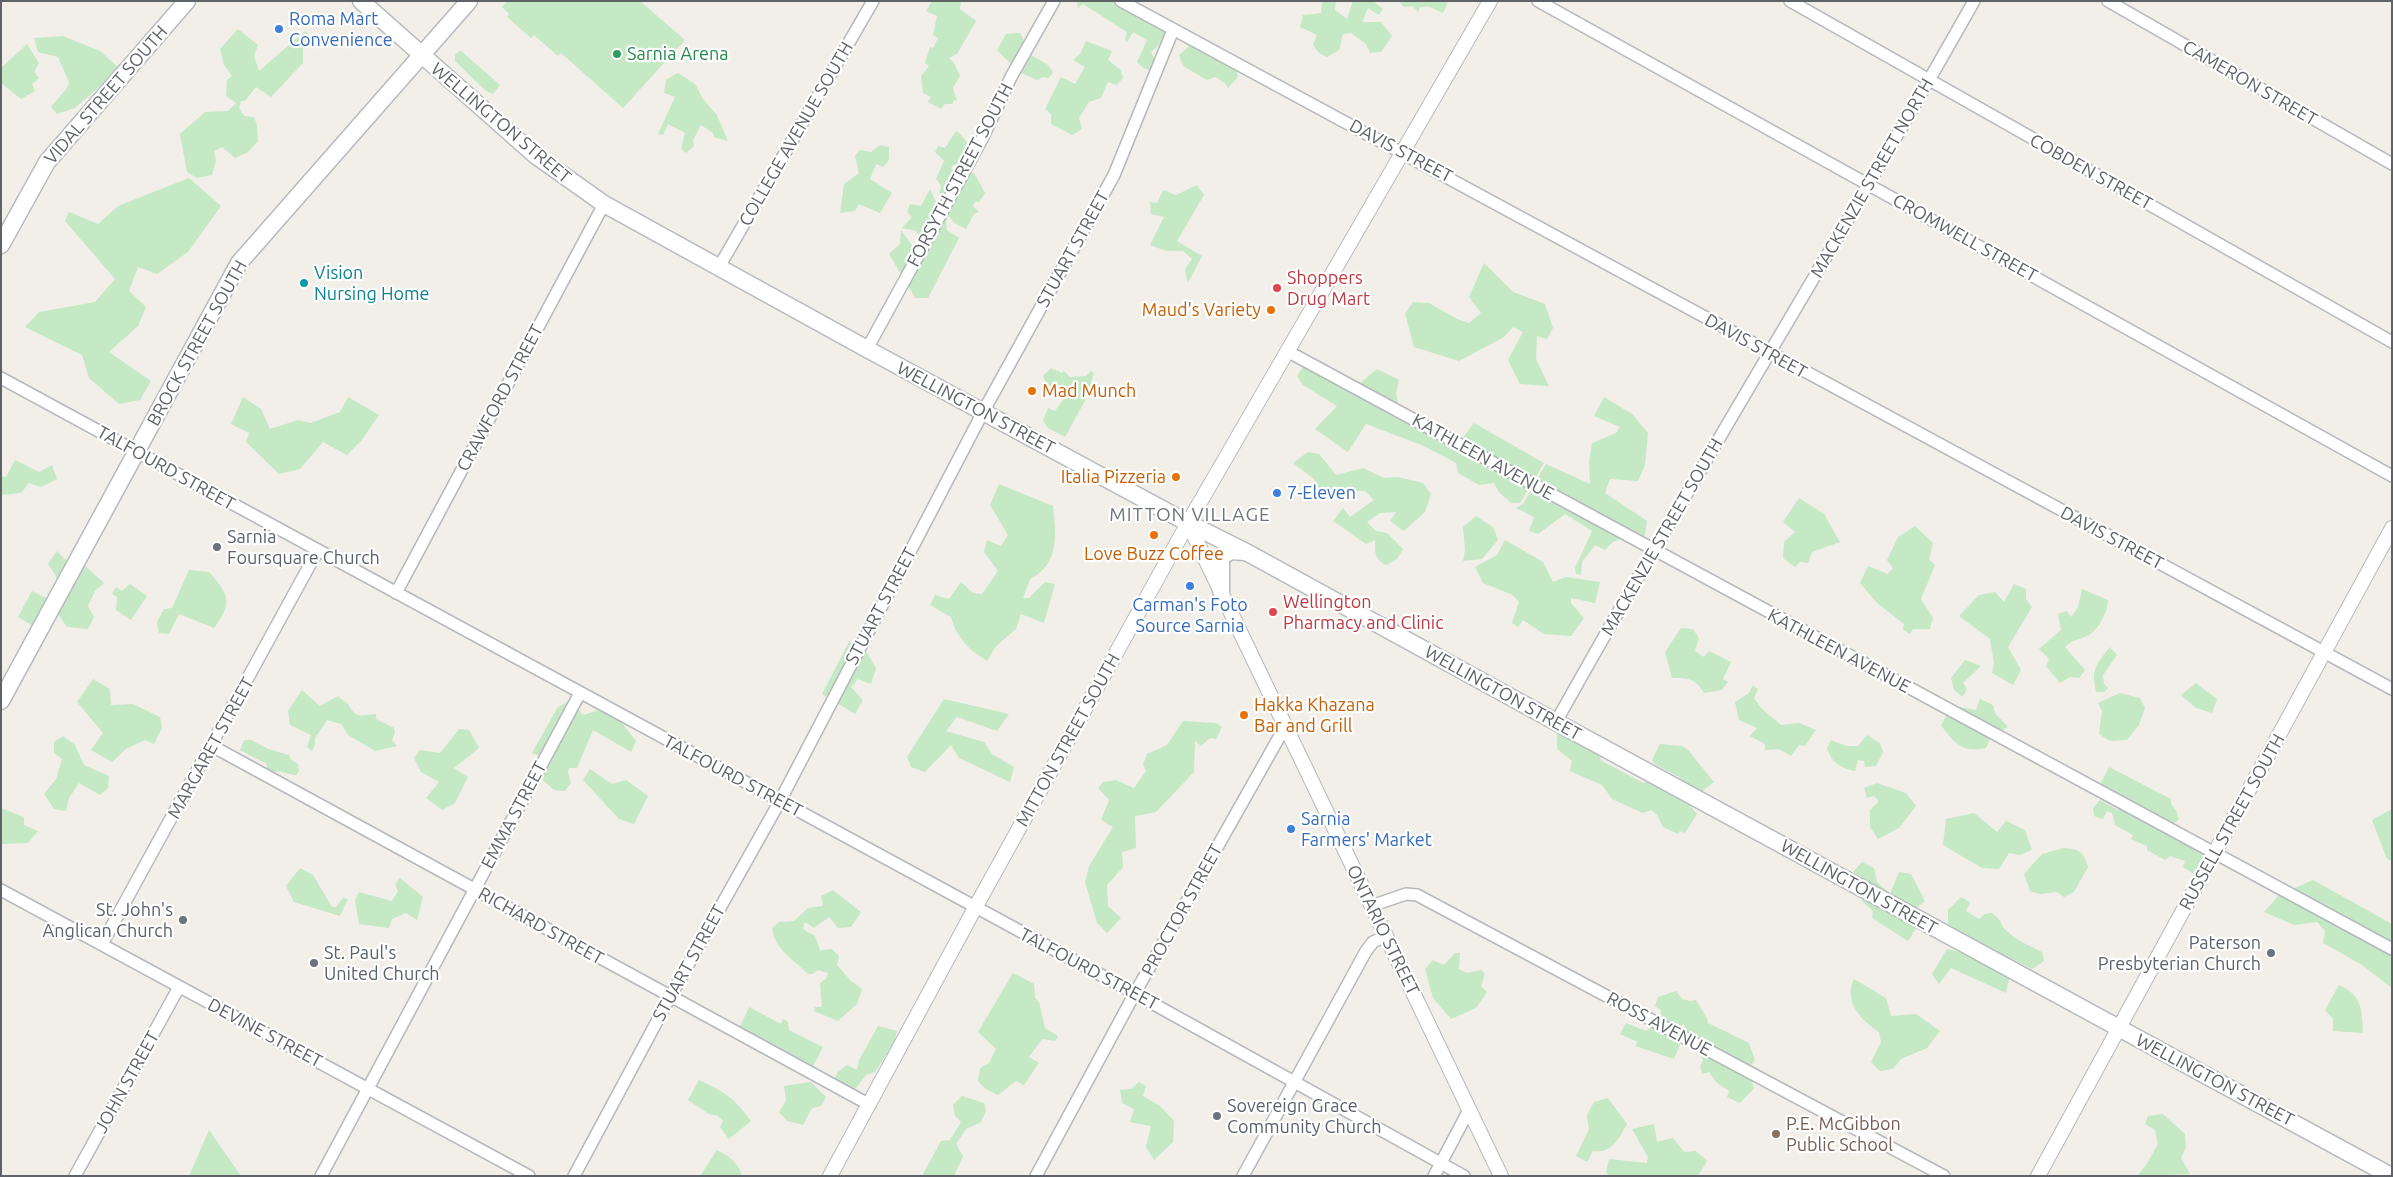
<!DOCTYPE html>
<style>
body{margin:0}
#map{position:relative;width:2393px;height:1177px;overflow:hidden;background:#f1efe8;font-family:Ubuntu,sans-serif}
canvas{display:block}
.frame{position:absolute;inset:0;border:2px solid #5f6368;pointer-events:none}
</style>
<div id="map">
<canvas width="2393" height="1177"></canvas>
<div class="frame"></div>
</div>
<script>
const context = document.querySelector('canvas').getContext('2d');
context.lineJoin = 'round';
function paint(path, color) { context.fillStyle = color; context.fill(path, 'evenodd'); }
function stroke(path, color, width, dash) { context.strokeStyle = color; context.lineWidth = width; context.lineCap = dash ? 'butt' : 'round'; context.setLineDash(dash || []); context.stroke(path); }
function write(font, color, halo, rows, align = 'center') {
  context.font = font + ' Ubuntu,sans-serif'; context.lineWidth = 4.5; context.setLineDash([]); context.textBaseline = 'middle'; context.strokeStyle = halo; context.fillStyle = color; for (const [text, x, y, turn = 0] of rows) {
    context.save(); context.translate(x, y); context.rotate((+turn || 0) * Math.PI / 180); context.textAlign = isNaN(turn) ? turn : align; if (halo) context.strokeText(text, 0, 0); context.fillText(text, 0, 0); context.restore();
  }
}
const green = new Path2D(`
 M507,1H640L685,40L623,108L561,53L558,56L534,35L531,38L507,17L509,14L502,7Z
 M932,1H961L960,9L976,21L957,54L949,58L954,63L960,76L953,88L957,101L954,100L952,104H945L941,109L928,102L931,97L923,93L921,76L929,66L925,63L930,47L933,48L938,38L933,35L937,16L926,11Z
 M1077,1H1119L1168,28L1158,46L1151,52L1156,61L1153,69C1146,71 1142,67 1137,62L1147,40L1133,32L1127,42L1125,41L1127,32L1083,4L1078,8Z
 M1322,1H1336L1335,10L1347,19L1353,1H1373L1383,9L1379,15L1368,8L1362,22H1381L1392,36L1381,52L1370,53L1366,44L1351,33L1343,34L1339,50L1327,57L1319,53L1313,45L1317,35L1300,27L1303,15L1321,13Z
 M1399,1H1446L1448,2L1443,13L1430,7H1420L1418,12L1413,6L1404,7Z
 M238,29L258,45L254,56L259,71L305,31L311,36L303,46V63L271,97L256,87L245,101H241L239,108L244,116L254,117L257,125L258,141L248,152L235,158L222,147L214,151L216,160L212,175L197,178L187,172L180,134L205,112L228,111L236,103L226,96L227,80L232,76L224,65L220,49Z
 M1020,33L1031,55L1048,65L1053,72L1049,78L1043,77L1037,80L1019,72L997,50L1006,34Z
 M63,36L100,51L120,69L75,108L57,114L51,107L67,88L69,82L58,57L38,52L34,38Z
 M1086,41L1112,51L1108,60L1121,70L1123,78L1117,85L1108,82L1101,98L1089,102L1079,118L1082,129L1072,135L1051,124V114L1045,109L1061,77L1075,84L1085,67L1073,60L1080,54Z
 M1194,42L1236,65L1238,77L1228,88L1225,83L1215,77L1207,80L1183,66L1179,55Z
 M27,44L39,63L34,72L39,78L32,84L35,91L21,99L1,83V68Z
 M460,50L500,85L493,94L486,91L455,61V55Z
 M678,73L695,84L703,99L717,115L728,141L714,137L713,133L701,125L693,140L694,146L686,153L681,149L685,133L668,124L663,135L658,134L675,97L664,93L666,80Z
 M956,131L960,134L973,150L961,166L953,165L951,168L959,174L968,170L974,173L985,193L979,202H975L973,206L979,212L974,214L966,229L954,223L949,216L946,221L947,230L959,238L928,298H915L889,254L900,244L901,230L911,244L915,255L923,243L916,231L902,228L912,217L907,212L910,204L921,206L930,189L937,204L943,200L939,195L941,186L936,179L944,161L935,152L938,146L945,148Z
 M880,145L889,147V160L883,167L876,164L870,179L892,193L880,213L859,204L855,211L840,213L844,184L859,173L855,156L860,150L871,152Z
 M189,178L221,206L188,252L157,274L138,267L129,291L146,307L138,326L109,352L151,381L140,400L119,404L89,378L82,355L25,327L39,312L95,302L115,279L65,221L69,212L98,224L118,206Z
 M1197,185L1204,195L1177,241L1202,256L1188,283L1185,270L1192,259L1183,251H1166L1150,245L1164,217L1151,214L1150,202L1157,203L1163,190L1176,195Z
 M1484,263L1513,292L1545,304L1553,328L1547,339L1537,336L1536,359L1549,386L1520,384L1508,360L1523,332L1513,327L1504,337L1459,361L1414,347L1405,314L1413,302L1429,303L1457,319L1469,323L1481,313L1469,297Z
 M1310,357L1359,384L1377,369L1399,380L1396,394L1399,408L1456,447L1474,423L1544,463L1520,503H1511L1499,492L1494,483L1479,485L1458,473L1456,463L1424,446L1366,424L1348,452L1315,429L1337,406L1303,385L1297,376Z
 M1051,368L1062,373L1064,371L1070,377L1086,376L1091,371L1094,373L1086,399L1065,437L1048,428L1043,421L1048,408L1055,411L1069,391L1066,387L1047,386L1043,376Z
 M243,397L261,409L270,429L298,420L311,423L340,412L348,397L379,415L361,441L347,455L323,442L300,469L279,474L246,442L249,433L231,424Z
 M1604,397L1632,414L1648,433L1645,465L1638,481L1610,479L1605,493L1647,521L1644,540C1628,536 1616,536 1605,550L1595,545L1582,562L1581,575L1576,574L1575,568L1592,531L1565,514L1538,534L1529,531L1534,517L1516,508L1523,504L1546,464L1590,484L1589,461L1592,443L1616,433L1620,427L1594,416Z
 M1308,452L1319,454L1336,475L1363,468L1384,478L1398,477L1423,483L1431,494L1425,512L1404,531L1390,521L1396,512L1380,513L1367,522L1376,531L1387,533L1403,549L1397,559L1387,565C1374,560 1375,552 1375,540L1366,544L1333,521L1343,508L1350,517L1374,500L1365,491L1320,490L1314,479L1293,463Z
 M15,460L39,472L52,465L57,479L41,487L29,483L21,493L1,495V476L6,477Z
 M999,484L1053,506C1056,534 1060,564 1030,579L1023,598H1029L1045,582L1055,584L1044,623L1021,614L1016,629L996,646L987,661C970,651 956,637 951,617L930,605L935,595L949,599L961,582L973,593L982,594L998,571L984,552L987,540L1001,546L1008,535L990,505Z
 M1799,498L1824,514L1840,542L1812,552L1808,563L1800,562L1795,567L1783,558L1784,542L1795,532L1783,522Z
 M1476,516L1493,527L1498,540L1482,559L1463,561L1465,550L1463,527Z
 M1915,526L1933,543L1929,559L1935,565L1921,599L1933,618L1930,629H1913L1910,634L1903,630L1904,624L1877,603L1860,583L1868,566L1888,574L1893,568L1887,560L1898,537Z
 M1505,540L1543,562L1553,582L1566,577L1600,582L1595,603L1571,598V603L1584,618L1571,636L1544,634L1523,620L1518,627L1512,623L1519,602L1513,595L1483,583L1475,567L1497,555Z
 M57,551L75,570L84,565L104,583L95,591L88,606L94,617L88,629L67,627L56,611L38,629L18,617L32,591L48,599L57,592L56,576L48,564Z
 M189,570L209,572C229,594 233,603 214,628L179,614L169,634L159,633L157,622L164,609L172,608Z
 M130,584L147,596L131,620L116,610L117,597L112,594L116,587L122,591Z
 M2014,584L2026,589V599L2032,607L2008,647L2021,670L2013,685L1992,673L1994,664L1990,639L1959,616L1979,595L1995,592L2004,602Z
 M2082,589L2108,600C2108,611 2099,629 2089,635C2081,640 2072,639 2065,647L2085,670L2079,678L2070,677L2060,683L2046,666L2049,659L2039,649L2061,630L2058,614L2067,611L2071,617L2078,607Z
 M1681,628L1693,629L1699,638L1695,651L1704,657L1709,651L1731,662L1723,679L1728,682L1722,690L1704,693C1695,678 1688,678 1672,678L1665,652Z
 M849,642L866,651L876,668L871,684L858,679L851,687L863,700L855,714L822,694Z
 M2110,647L2117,655L2103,675L2104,684L2108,688L2104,692H2096C2091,669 2096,665 2110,647Z
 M1965,660L1981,666L1963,683L1967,689L1963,697L1954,690L1951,678Z
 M93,679L110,689L111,705L133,704L160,717L162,728L154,744L145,740L126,749L112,762L91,750L103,733L77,702Z
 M2196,683L2217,699L2212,713L2196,708L2181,695Z
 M1753,685L1758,689L1754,698L1762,709L1781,725L1799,723L1816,730L1805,746L1799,745L1791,756L1779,749L1765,750V744L1750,736L1757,728L1739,720L1735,702L1749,693Z
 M302,690L320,706L338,696C341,700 346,701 348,704C357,720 359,715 376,714V719L394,728L395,733L392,740L397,746L375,751L348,735L341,724L327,720L315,738V744L312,751L307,747L311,735L290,725L288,711Z
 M2120,693L2140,698L2145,708L2139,725L2127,740L2110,741L2099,734L2102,711L2098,703Z
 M944,699L1009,714L997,731L957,717L946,731L984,742L992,754L1014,767L1010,782L959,758L951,745L925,772L911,767L907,757Z
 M1980,699L1993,705L1995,713L2008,727L1991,736L1986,748C1963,753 1954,744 1941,725L1949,711L1960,707L1976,710Z
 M571,700L583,715L599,710L619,719L636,741L631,752L593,730L577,768H569L568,772L571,783L565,791L554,790L539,777L552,760L532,753L558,707Z
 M1183,721L1216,723L1222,727L1216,739L1210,738L1201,746L1195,741L1194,772L1156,812L1135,816L1136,848L1122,852L1123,867L1107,885L1108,906L1121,918L1107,933L1097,923L1085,882L1089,866L1113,827L1101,820L1109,800L1098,788L1103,782L1116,780L1134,788L1146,771L1143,764L1147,754L1167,745Z
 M459,729L469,730L479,748L454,768L468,777L455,803L442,810L426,798L439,782L421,772L414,758L420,750L440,753Z
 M1557,729L1595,750L1602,761L1643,783L1652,780L1686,800L1697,814L1685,833L1680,831L1678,834L1663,827L1657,815L1651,810L1643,813L1612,799L1602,785L1570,771L1572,761L1557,749Z
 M1867,735L1880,743L1883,752L1876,766L1865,767L1864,761L1858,760L1855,771C1840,768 1832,763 1827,748L1831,740L1846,746H1858Z
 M63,736L75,745L84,765L109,776L108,788L100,795L79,783L69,798L66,811L54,809L44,794L56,779L62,759L54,753V742Z
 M244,740H251L268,749L289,755L291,760L298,764L299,771L296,775C287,775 282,769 272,772L266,769L267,764L240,750Z
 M1660,744L1682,746L1688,750L1714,782L1700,793L1688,790L1679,777L1656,765L1652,760Z
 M2109,767L2171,799V804L2176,810L2179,819L2165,833L2169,837L2178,828L2194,837L2205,861L2197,876L2183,867L2185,861L2170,856L2165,860L2147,850V846L2131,839L2133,835L2115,825L2112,813L2107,811L2103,819L2094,816L2093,808L2100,800L2118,810L2124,798L2101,783Z
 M590,769L612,784L626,780L648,796L634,824L619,819L583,780Z
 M1877,783L1906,793L1916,806L1899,828L1878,839L1870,827V810L1879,801L1874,796L1867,798L1864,788Z
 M1,808L24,817V825L38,831L28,843L1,844Z
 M2392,809V861L2387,859L2372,820Z
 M1974,813L1997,832L2006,821L2025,830L2032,850L2020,855L2009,853L1999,869L1982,868L1943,845L1946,819Z
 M2064,848C2079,849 2084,852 2088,867L2074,892L2064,897L2057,892L2040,894L2030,891L2024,874L2042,854Z
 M1862,862L1874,868L1877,882L1890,894L1899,872L1911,874L1925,901L1915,909L1919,924L1908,941L1872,918L1873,911L1862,901L1870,887L1853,872Z
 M300,868L313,875L332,907H336L343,898L348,899L340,916L294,902L286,886Z
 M400,878L423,897L417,920L406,913L392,919L389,928L359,924L355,900L359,892L392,901L398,891L395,884Z
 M2313,880L2392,924V988L2362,965L2323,943L2325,931L2317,922L2294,925L2264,912L2279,895Z
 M833,890L861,912L851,927L838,928L829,917L814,928L805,922L803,929L815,936L820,950L832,949L839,956L837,965L851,981L862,989L857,1004L838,1021L814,1011L815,1007H822L820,983L826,979L828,973L818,970L812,974H808C794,960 774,949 772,928L779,922L794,921L808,908L823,906L821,896Z
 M1961,897L1970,902L1966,911L1979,919L1985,914L1992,913C2003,921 2000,925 2007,931C2017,941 2030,946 2042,952L2044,961L2032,969L2000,953H1991L2010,974L2006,993L1951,968L1939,984L1932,974L1947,949L1966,954L1972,944L1948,924V910Z
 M1455,953H1460L1459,969L1467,973L1481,970L1485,974L1481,986L1487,992L1476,1008L1451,1019L1433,998L1425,969L1433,960L1444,965Z
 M1013,973L1034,984L1035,998L1039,1002L1045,1028L1058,1036L1055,1041L1042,1039L1029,1057L1039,1063L1024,1085L1016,1081L998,1095L986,1089L978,1081L980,1068L989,1063L996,1049L978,1032Z
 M1854,979L1886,998L1891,1016L1916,1014L1940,1031L1927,1048L1901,1059L1893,1069L1880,1071L1871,1062L1881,1042L1879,1032C1861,1020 1843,1002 1854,979Z
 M2339,985C2362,995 2362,1010 2363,1033L2333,1031V1019L2325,1010Z
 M1676,991L1682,999L1690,1001L1696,1000L1707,1018L1708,1023L1749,1043L1755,1060L1750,1066L1749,1074L1689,1037L1684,1024L1671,1032L1659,1025L1661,1010L1655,1006L1658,997Z
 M749,1007L781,1024L783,1019L788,1022L789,1030L823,1047L810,1072L738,1031Z
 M1626,1023L1646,1031L1655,1024L1682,1040L1674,1059L1635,1046L1638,1042L1620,1034Z
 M878,1026L897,1031L894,1042L875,1072L866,1075L856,1088L841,1092L831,1088L837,1073L847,1065L857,1070L859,1060Z
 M1700,1050L1750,1077L1754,1088L1740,1103L1727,1097L1729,1091L1716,1082L1709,1072L1702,1074L1700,1066L1703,1061Z
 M699,1080C725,1092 734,1098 751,1121L729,1139L720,1127L723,1121L718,1116L709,1114L688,1100Z
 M811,1082L826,1097L821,1106L812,1108L803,1125L787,1121L779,1112L786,1101L784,1086Z
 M1139,1082L1146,1086L1143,1096L1160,1106L1174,1121L1173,1142L1154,1160L1146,1147L1151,1126L1130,1122L1134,1109L1122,1103L1120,1090L1131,1089Z
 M962,1096L984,1103L986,1111L981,1122L966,1129L956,1144L963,1156L954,1176H922L941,1141L950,1140L961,1122L955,1116L953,1105Z
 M1608,1098L1627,1124C1619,1138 1612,1154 1593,1151L1587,1162L1576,1156L1589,1129L1587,1115L1594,1102Z
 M2163,1114L2185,1134L2186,1147L2181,1158L2190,1174L2137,1176L2146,1165L2158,1144L2155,1130L2145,1124L2148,1116Z
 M1654,1124L1657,1142L1673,1138L1684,1152L1696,1151L1707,1161L1698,1176H1609L1606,1172L1609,1159L1647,1163L1648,1157L1632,1129Z
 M209,1130L241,1176H189Z
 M717,1150C729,1156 738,1162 742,1176H700Z`);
const minor = new Path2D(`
 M1121,1C1545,230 1969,459 2392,689
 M1538,1L2392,476
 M1790,1L2392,342
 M2108,1L2392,164
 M719,267L873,1
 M867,349L983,137L1011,77L1054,1
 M1287,351L2392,949
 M1,378L1123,987L1464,1176
 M396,593L604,204
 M1556,722C1691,479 1838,243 1974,1
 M212,746L870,1105
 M1,890L529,1176
 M1371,906L1406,894L1417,895L1944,1176
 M102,944L318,550
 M75,1176L179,987
 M321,1176L580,693
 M574,1176L670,997L780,801L983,412L1114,175L1173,30
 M1036,1176L1135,993L1286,725
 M1243,1176L1366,951L1373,942L1386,936
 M1434,1176L1469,1110`);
const tertiary = new Path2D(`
 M1188,523L1501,1176
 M830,1176L975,908L1188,523L1490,1
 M2038,1176L2392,528`);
const secondary = new Path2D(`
 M361,1L535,155L604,204L867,349L1188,523L1248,553L1556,722L2391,1176
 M1,245L47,162L187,1
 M1221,591V557L1231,551L1245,552
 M1,701L239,263L469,1`);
const markers = [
 [279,29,5,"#3f7fe0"],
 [617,54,5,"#2e9e5b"],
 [304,283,5,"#0f9aa8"],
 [1277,288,5,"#e0444e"],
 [1271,310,5,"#e8710a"],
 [1032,391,5,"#e8710a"],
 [1176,477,5,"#e8710a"],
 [1277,493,5,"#3f7fe0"],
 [1154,535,5,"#e8710a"],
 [217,547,5,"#6b7280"],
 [1190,586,5,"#3f7fe0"],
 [1273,612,5,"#e0444e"],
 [1244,715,5,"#e8710a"],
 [1291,829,5,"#3f7fe0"],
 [183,920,5,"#6b7280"],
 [2271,953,5,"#6b7280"],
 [314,963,5,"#6b7280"],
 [1217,1116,5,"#6b7280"],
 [1776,1134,5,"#8d6e63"]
];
const shopNames = [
 ["Roma Mart",289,19],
 ["Convenience",289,40],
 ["7-Eleven",1287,493],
 ["Carman's Foto",1190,605,"center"],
 ["Source Sarnia",1190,626,"center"],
 ["Sarnia",1301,819],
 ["Farmers' Market",1301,840]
];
const leisureNames = [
 ["Sarnia Arena",627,54]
];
const streetNames = [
 ["CAMERON STREET",2250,83,30],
 ["VIDAL STREET SOUTH",106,95,-49],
 ["WELLINGTON STREET",501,123,40],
 ["COLLEGE AVENUE SOUTH",796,134,-60],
 ["DAVIS STREET",1401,151,28],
 ["COBDEN STREET",2091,172,29],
 ["FORSYTH STREET SOUTH",960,175,-62],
 ["MACKENZIE STREET NORTH",1872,178,-60],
 ["CROMWELL STREET",1965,238,29],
 ["STUART STREET",1073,249,-61],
 ["BROCK STREET SOUTH",197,343,-61],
 ["DAVIS STREET",1756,346,29],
 ["CRAWFORD STREET",500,398,-62],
 ["WELLINGTON STREET",976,408,28],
 ["KATHLEEN AVENUE",1483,457,29],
 ["TALFOURD STREET",166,468,29],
 ["MACKENZIE STREET SOUTH",1662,537,-60],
 ["DAVIS STREET",2112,538,28],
 ["STUART STREET",881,606,-62],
 ["KATHLEEN AVENUE",1839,651,28],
 ["WELLINGTON STREET",1503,693,29],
 ["MITTON STREET SOUTH",1068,740,-61],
 ["MARGARET STREET",211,748,-61],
 ["TALFOURD STREET",733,776,28],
 ["EMMA STREET",514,815,-62],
 ["RUSSELL STREET SOUTH",2232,822,-61],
 ["WELLINGTON STREET",1859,887,29],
 ["PROCTOR STREET",1182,910,-61],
 ["RICHARD STREET",541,926,29],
 ["ONTARIO STREET",1383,930,64],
 ["STUART STREET",689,963,-61],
 ["TALFOURD STREET",1089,969,28],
 ["ROSS AVENUE",1659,1024,28],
 ["DEVINE STREET",265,1033,28],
 ["WELLINGTON STREET",2215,1080,28],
 ["JOHN STREET",127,1082,-61]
];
const cultureNames = [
 ["Vision",314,273],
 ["Nursing Home",314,294]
];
const healthNames = [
 ["Shoppers",1287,278],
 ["Drug Mart",1287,299],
 ["Wellington",1283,602],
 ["Pharmacy and Clinic",1283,623]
];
const foodNames = [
 ["Maud's Variety",1261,310],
 ["Mad Munch",1042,391,"left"],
 ["Italia Pizzeria",1166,477],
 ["Love Buzz Coffee",1154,554,"center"],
 ["Hakka Khazana",1254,705,"left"],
 ["Bar and Grill",1254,726,"left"]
];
const worshipNames = [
 ["Sarnia",227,537],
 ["Foursquare Church",227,558],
 ["St. John's",173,910,"right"],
 ["Anglican Church",173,931,"right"],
 ["Paterson",2261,943,"right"],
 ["Presbyterian Church",2261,964,"right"],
 ["St. Paul's",324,953],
 ["United Church",324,974],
 ["Sovereign Grace",1227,1106],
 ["Community Church",1227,1127]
];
const educationNames = [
 ["P.E. McGibbon",1786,1124],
 ["Public School",1786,1145]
];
const neighbourhoodNames = [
 ["MITTON VILLAGE",1190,515]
];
paint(green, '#c5e8c5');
stroke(minor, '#b5b8bc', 14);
stroke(tertiary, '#b5b8bc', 16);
stroke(secondary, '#b6babf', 19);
stroke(minor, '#fff', 11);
stroke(tertiary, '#fff', 14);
stroke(secondary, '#fff', 16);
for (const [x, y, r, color] of markers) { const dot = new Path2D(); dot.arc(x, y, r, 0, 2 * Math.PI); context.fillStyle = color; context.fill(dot); stroke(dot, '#fff', 2); }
write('18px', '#366cbe', '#fff', shopNames, 'left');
write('18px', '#27864d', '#fff', leisureNames, 'left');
write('18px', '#5f6368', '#fff', streetNames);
write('18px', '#0d838f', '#fff', cultureNames, 'left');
write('18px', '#be3a42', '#fff', healthNames, 'left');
write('18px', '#c56008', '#fff', foodNames, 'right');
write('18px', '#5b616d', '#fff', worshipNames, 'left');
write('18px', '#785e54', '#fff', educationNames, 'left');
context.letterSpacing = '1px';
write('19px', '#70757a', '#fff', neighbourhoodNames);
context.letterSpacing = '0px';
</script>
